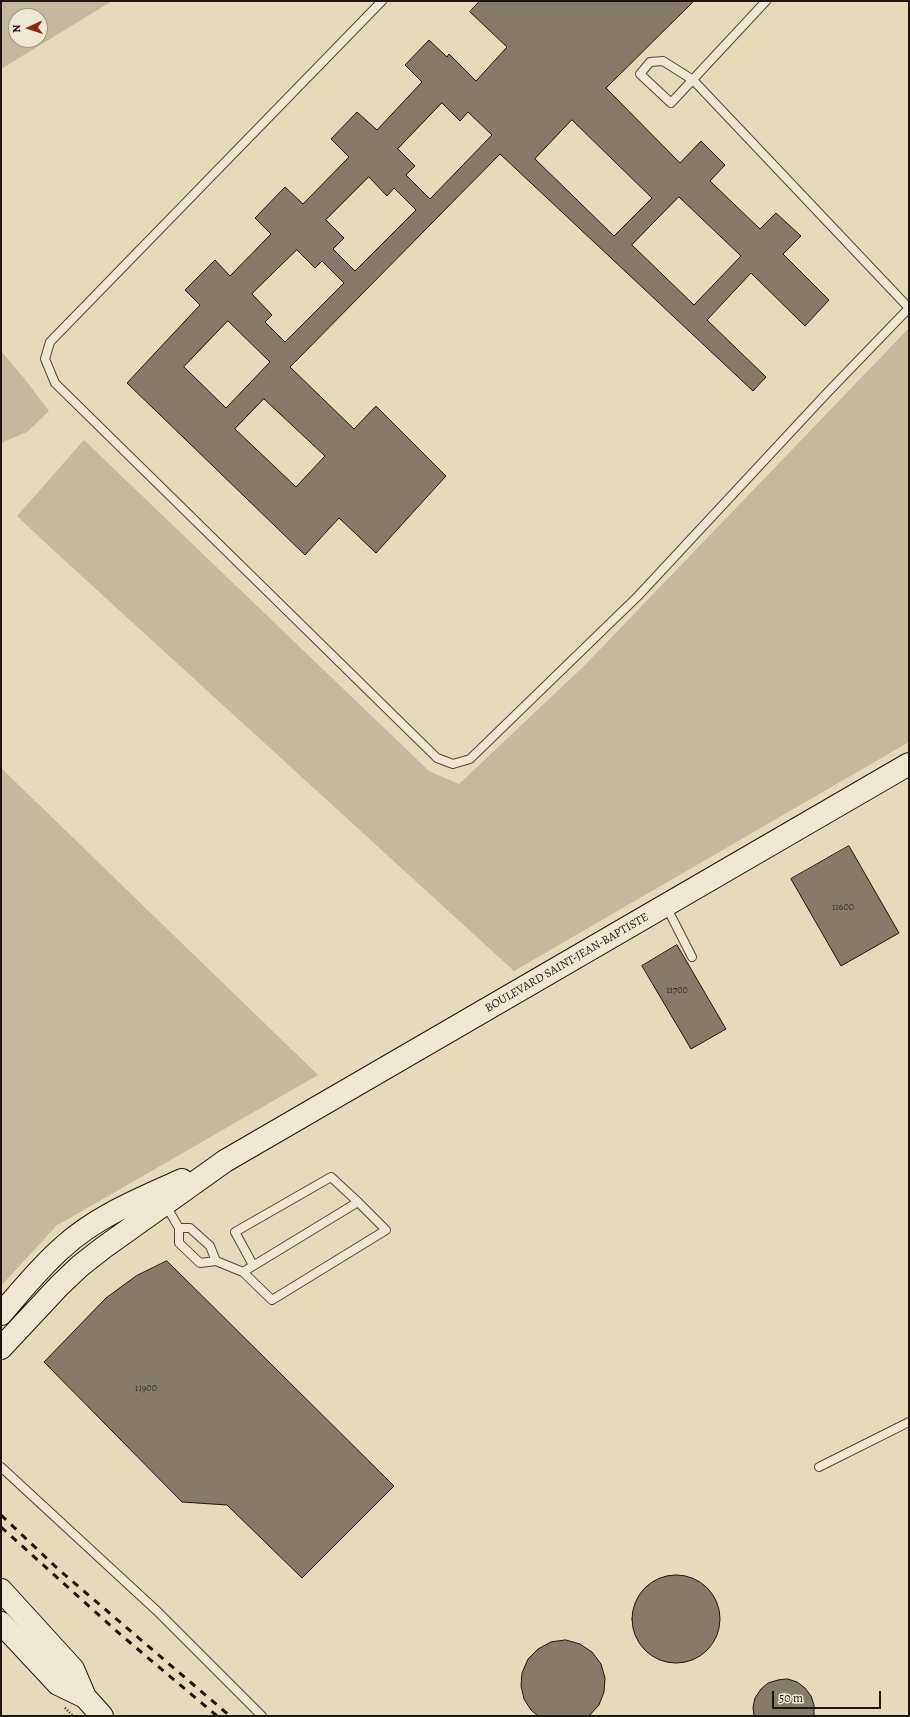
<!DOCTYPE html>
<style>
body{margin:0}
#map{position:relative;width:910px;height:1717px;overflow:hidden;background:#e6daba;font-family:Alegreya,serif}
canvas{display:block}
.frame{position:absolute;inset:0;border:2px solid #1f140f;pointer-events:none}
.north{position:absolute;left:8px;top:8px;width:40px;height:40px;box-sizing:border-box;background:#efe7d2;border:1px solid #9c9384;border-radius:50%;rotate:267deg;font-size:11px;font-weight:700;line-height:16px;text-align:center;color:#1f140f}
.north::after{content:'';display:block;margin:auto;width:14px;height:18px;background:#8f2418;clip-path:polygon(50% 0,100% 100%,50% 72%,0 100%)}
.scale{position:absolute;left:772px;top:1691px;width:109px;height:18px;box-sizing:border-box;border:2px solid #1f140f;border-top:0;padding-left:5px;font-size:12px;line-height:14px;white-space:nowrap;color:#1f140f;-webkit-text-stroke:3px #efe7d2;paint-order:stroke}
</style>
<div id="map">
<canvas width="910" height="1717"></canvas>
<div class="frame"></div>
<div class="north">N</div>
<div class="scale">50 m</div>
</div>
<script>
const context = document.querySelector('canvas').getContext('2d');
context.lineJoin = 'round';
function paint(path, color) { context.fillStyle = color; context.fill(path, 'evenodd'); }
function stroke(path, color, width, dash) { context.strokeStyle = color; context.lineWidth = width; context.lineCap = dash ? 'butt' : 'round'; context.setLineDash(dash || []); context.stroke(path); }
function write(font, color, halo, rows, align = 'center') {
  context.font = font + ' Alegreya,serif'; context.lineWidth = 4; context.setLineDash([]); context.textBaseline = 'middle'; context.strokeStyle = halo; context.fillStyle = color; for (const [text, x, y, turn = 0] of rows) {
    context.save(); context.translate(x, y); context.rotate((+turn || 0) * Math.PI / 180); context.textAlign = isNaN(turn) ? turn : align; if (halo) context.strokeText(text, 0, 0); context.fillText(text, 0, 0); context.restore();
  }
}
const green = new Path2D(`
 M1,1H112L1,69ZM16,16H40V40H16Z
 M909,328V742L514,971L51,548L17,516L84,440L429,771L459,784L585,665Z
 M1,351L24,378L49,411L27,432L1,443Z
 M1,768L318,1075L56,1226L1,1286Z`);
const building = new Path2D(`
 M480,1H694L606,88L680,163L701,141L725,165L710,181L760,229L776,213L801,236L783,254L829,300L805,326L751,273L707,320L766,377L753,391L500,154L290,367L354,429L376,406L446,476L376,553L339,518L305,555L127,383L200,305L185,290L215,260L230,276L271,234L255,218L285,187L303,204L349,157L331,139L357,112L377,130L422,82L405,65L429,40L447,57L449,54L476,81L507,47L470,12ZM442,103L460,121L468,112L492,135L430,199L406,175L415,166L398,149ZM572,120L652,198L614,236L535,159ZM369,177L387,196L394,188L416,210L355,271L333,249L344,238L326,220ZM679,197L741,256L694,305L632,245ZM297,250L315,268L322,261L344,283L285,342L265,322L272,315L252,294ZM228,321L270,362L226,408L184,367ZM264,399L325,456L296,487L235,429Z
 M849,846L899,933L841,966L791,879Z
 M677,945L726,1029L691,1049L642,966Z
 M167,1261L394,1486L302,1578L227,1505L182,1502L44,1362L106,1298L136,1276Z
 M632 1619a44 44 0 1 1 88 0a44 44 0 1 1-88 0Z
 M566,1640L580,1644L592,1652L601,1664L605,1678L604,1692L599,1705L589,1716H538L531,1710L524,1699L521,1686L522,1673L528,1659L538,1649L551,1642Z
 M788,1679L797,1682L805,1688L811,1696L814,1705V1716H754L753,1707L755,1698L761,1689L768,1683L778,1680Z`);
const path = new Path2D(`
 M65,1708L73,1716`);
const lane = new Path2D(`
 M382,1L50,342L45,359L55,383L437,758L453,764L470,759L638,596L827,393L909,308
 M766,1L671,103L640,74L650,62L663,61L693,80L909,308
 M666,906L692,957
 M165,1204L179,1228V1243L200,1263L216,1261L243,1272L358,1202L331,1177L235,1232L253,1265
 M179,1228H190L210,1246L216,1261
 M243,1272L272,1300L386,1230L358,1202
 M1,1467L157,1611L262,1716
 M819,1467L909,1422`);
const secondary = new Path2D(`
 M1,1314C21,1291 40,1267 63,1247C97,1216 140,1199 182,1180
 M1,1348L59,1286L80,1266L103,1248L225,1161L909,764
 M1,1590L73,1669L85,1697L102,1716
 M1,1623L58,1684L85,1697`);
const rail = new Path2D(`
 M1,1515L58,1569L230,1716
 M1,1527L121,1635L217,1716`);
const numberNames = [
 ["11600",843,908],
 ["11700",677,991],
 ["11900",146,1389]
];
const streetNames = [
 ["BOULEVARD SAINT-JEAN-BAPTISTE",567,963,-30]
];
paint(green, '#c4b89d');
paint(building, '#867b68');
stroke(building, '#1f140f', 1);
stroke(lane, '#51463a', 10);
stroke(secondary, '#1f140f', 24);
stroke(path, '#1f140f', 2.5, [1, 2]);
stroke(lane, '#efe7d2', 8);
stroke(secondary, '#efe7d2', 22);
stroke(rail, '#1f140f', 3, [7, 7]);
write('10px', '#392e25', null, numberNames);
write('12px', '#1f140f', '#efe7d2', streetNames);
</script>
